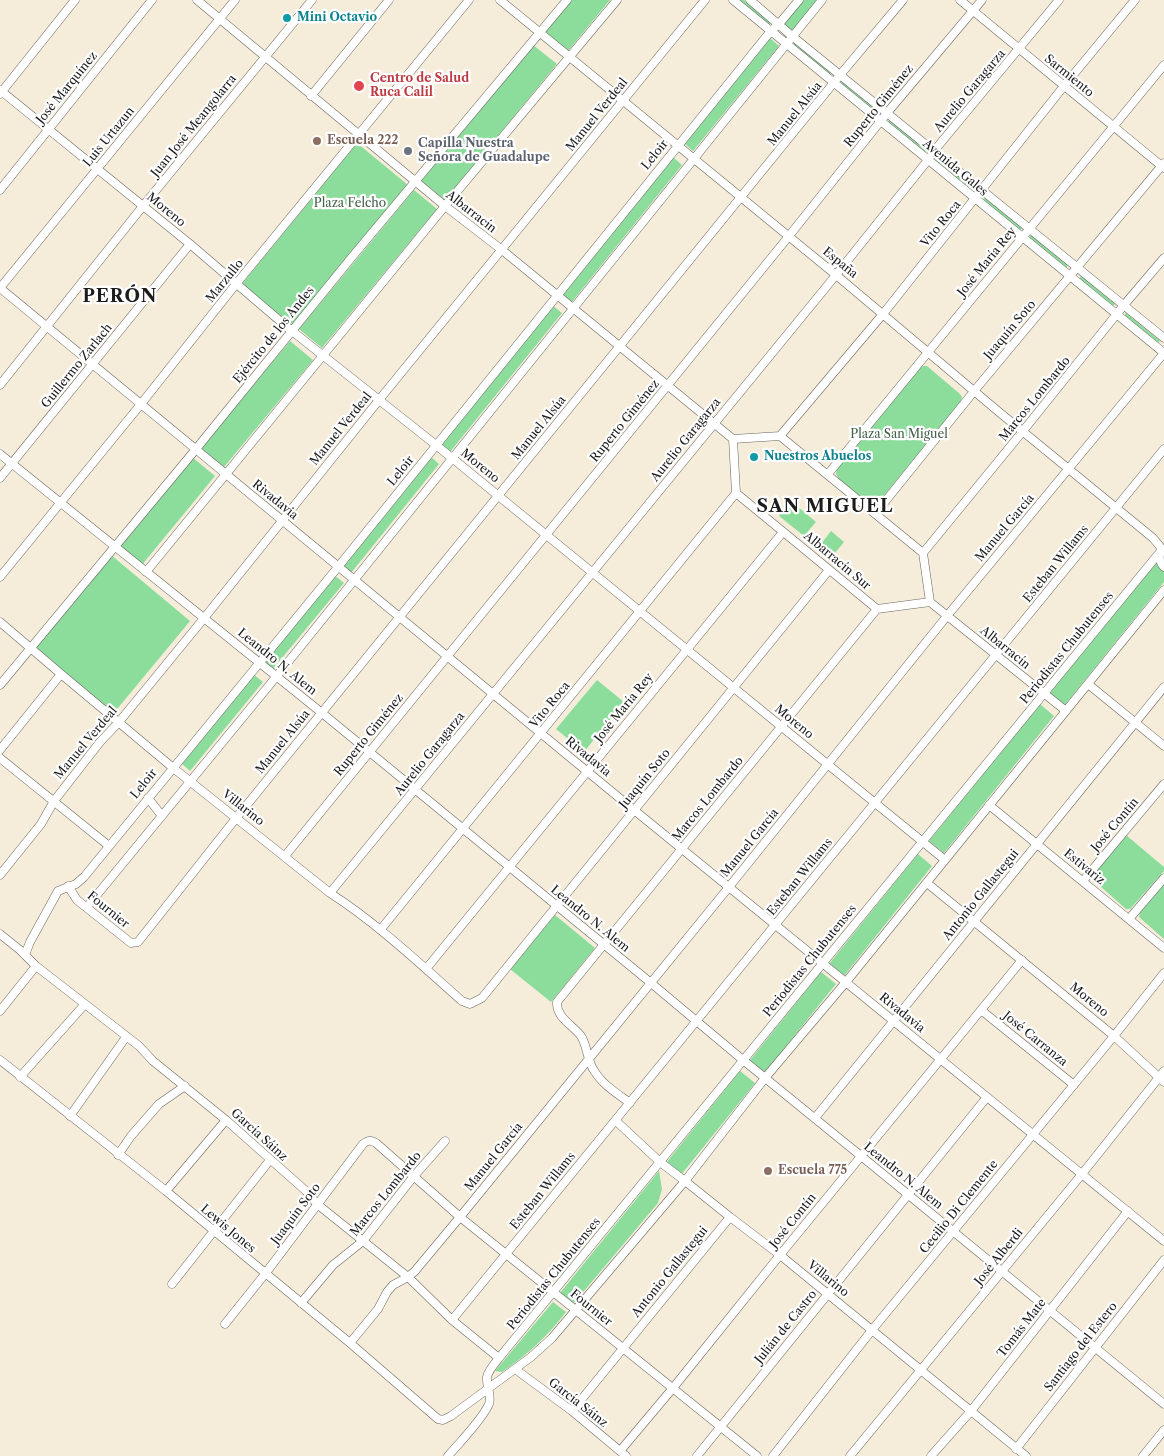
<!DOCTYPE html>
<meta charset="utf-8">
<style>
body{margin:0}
canvas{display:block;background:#f5edda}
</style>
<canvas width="1164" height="1456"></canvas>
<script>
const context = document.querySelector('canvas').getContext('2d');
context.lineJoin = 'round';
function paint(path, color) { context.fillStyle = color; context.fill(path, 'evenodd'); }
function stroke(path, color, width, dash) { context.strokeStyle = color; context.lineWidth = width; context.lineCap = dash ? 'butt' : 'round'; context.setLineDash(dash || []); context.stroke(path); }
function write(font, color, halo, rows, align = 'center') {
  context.font = font + ' "Libre Caslon Text",serif'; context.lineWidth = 4.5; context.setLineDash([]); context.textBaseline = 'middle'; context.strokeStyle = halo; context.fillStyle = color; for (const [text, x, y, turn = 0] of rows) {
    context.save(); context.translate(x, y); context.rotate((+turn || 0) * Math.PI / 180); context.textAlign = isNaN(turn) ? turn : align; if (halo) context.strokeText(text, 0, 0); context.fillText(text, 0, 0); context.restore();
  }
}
const green = new Path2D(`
 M571,0H610L568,51L545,32Z
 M739,0H744L771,22L769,25Z
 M802,0H818L793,32L783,24Z
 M770,38L779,46L693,151L684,143Z
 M794,43L831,73L829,75L793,45Z
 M533,45L557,64L445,200L421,181Z
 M842,82L879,112L877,114L841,84Z
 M890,120L927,150L925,152L888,122Z
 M357,143L408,185L293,326L242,284Z
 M673,157L682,165L571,303L561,295Z
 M937,158L974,188L972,190L935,160Z
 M414,190L437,209L322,348L299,329Z
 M985,198L1022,228L1020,231L983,200Z
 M1031,235L1068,265L1066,268L1029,238Z
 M1081,276L1115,304L1113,306L1079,279Z
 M552,305L562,313L450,452L440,444Z
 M1126,313L1160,341L1158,343L1124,316Z
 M290,341L313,360L224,467L201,448Z
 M923,366H927L960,394L962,397L961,401L878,503L874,505H870L839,479L836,474L837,468L920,368Z
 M430,456L439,464L351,573L341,565Z
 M192,457L215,476L141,566L118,547Z
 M791,501L816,522L804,536L779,516Z
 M831,531L844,542L830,559L817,549Z
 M111,555L190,621L113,714L34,649Z
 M1156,562L1162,570L1164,571V582L1064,706L1049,694Z
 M334,575L344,583L272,670L263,662Z
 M253,674L263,682L190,771L181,763Z
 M597,680L624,702L584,752L556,729Z
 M1040,704L1054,716L944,853L929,841Z
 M1126,835L1164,867V871L1130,909H1126L1092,879L1093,875Z
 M918,854L932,866L844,976L829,964Z
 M1164,884V939L1139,917L1140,913Z
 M555,915L595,948L551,1002L510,969Z
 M821,972L836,984L762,1076L747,1064Z
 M740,1071L755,1083L681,1175L666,1163Z
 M659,1171L662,1189L658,1203L574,1303L560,1293Z
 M553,1302L566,1312C548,1336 526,1356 502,1372L495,1371Z`);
const minor = new Path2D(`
 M197,0L445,206L502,250L733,439
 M500,0L836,275L999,412L1153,538L1162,549
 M733,0L1164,353
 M750,0L792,36L1164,338
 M960,0L1164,168
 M0,90L190,244L287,327L436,445L945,860
 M0,94L75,0
 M311,96L389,0
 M0,190L152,0
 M0,288L634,810L1164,1241
 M0,288L235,0
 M0,385L143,206L312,0
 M780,436L883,314L1064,86L1135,0
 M733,439L736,493L877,609L930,602
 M733,439L780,436L923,553L930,602
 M0,454L322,713L651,983L743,1060L861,1156L1164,1404
 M828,474L1164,65
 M0,478L190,244
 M875,514L975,390L1164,163
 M1161,550C1159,557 1159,562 1164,567
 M923,553L1023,431L1124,305L1164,258
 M146,572L445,206L617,0
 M0,577L141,404L236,284L469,0
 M930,602L1066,711
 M0,622L61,674L172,767L330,893C378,924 419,963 462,1001L470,1004L482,998L829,570
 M1088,684L1164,746
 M0,685L196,449L352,257L567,0
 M0,750L61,674
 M0,758L109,846
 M148,798L162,816
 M989,805L1164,948
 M285,856L789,236L887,113L982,0
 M0,875L41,824L54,801L100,742L119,722L205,617L379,400L705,0
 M1083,881L1164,784
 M927,883L1114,1036L1164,1082
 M68,886L77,900L131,943L138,942L237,817L840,75L903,0
 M330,893L836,275L928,160L934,151L1059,0
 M87,907L276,677L822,0
 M1129,919L1164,878
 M381,929L736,493
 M0,934L20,950L36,966L139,1046L153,1061L226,1120L306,1191L317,1204L408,1277L452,1320L499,1358
 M25,955L30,942L58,891L76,884L84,877L338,567L770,32L779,24L799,0
 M426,969L783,532
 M981,1010L1074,1085
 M0,1011L36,966
 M0,1060L166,1191L350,1343L438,1419L443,1420L451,1416L531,1357L552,1338L685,1181L765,1078L846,982L1164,590
 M20,1077L85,1004
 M630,1103C618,1094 603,1085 595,1072C587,1062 588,1047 581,1036C573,1025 556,1018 557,1002L877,609
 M70,1116L126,1037
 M815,1118L1164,687
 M616,1121L660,1162L685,1181L730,1217L780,1255L1026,1456
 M118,1155L131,1136L159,1104L185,1086
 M166,1191L226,1120
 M172,1284L270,1160
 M301,1303L333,1265L363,1241L414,1176L445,1141
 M452,1320L1164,449
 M225,1324L265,1274L363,1144C368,1140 371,1140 376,1143L460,1217L757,1456
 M350,1343L378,1309L387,1292L393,1285L408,1277L415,1271L460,1217L729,887L947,616L1164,353
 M515,1369L572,1411L626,1456
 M572,1411L730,1217
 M1016,1449L1164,1260
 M620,1451L673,1388L780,1255L1022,960
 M448,1456C460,1442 482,1420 489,1404C492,1395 486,1387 487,1377C488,1371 495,1363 499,1358L1160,552
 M697,1456L987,1097
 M773,1456L872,1330L1114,1036L1164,973
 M850,1456L1082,1174L1164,1071
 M931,1456L971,1411L1128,1211
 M1143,1456L1164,1430`);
const markers = [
 [287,18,5,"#0f9aa8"],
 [359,86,6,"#e0444e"],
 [317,141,5,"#8d6e63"],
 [408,151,5,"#6b7280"],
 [754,457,5,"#0f9aa8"],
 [768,1171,5,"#8d6e63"]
];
const cultureNames = [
 ["Mini Octavio",297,18],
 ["Nuestros Abuelos",764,457]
];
const streetNames = [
 ["Sarmiento",1069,76,39],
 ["José Marquínez",67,88,-51],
 ["Aurelio Garagarza",970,91,-50],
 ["Ruperto Giménez",879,106,-51],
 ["Manuel Alsúa",795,114,-51],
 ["Manuel Verdeal",597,115,-51],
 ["Juan José Meangolarra",194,126,-51],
 ["Luis Urtazun",109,137,-51],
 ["Leloir",655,155,-51],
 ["Avenida Gales",955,168,40],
 ["Moreno",166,210,39],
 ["Albarracín",471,212,38],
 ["Vito Roca",941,224,-51],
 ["José María Rey",987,262,-51],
 ["España",840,263,39],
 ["Marzullo",225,281,-51],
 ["Juaquín Soto",1010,330,-50],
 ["Ejército de los Andes",274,335,-51],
 ["Guillermo Zarlach",77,366,-51],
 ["Marcos Lombardo",1035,399,-51],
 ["Ruperto Giménez",625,421,-51],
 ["Manuel Alsúa",539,428,-51],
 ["Manuel Verdeal",341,429,-51],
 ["Aurelio Garagarza",686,440,-51],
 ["Moreno",480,466,39],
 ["Leloir",401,471,-51],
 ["Rivadavia",275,500,39],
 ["Manuel García",1005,528,-50],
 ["Albarracín Sur",837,561,40],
 ["Esteban Willams",1056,564,-51],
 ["Albarracín",1005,648,39],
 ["Periodistas Chubutenses",1067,648,-51],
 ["Leandro N. Alem",277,662,39],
 ["Vito Roca",550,705,-51],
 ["José María Rey",624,708,-51],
 ["Moreno",794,722,39],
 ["Ruperto Giménez",369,735,-51],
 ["Manuel Alsúa",283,742,-51],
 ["Manuel Verdeal",86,743,-50],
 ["Aurelio Garagarza",430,754,-51],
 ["Rivadavia",588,757,39],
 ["Juaquín Soto",645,779,-51],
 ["Leloir",144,784,-51],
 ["Marcos Lombardo",708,799,-51],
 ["Villarino",243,808,38],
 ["José Contín",1115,825,-50],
 ["Manuel García",750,843,-51],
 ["Estivariz",1084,867,39],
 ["Esteban Willams",800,877,-51],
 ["Antonio Gallastegui",981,895,-51],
 ["Fournier",108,910,39],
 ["Leandro N. Alem",590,919,39],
 ["Periodistas Chubutenses",810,961,-51],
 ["Moreno",1089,1000,39],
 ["Rivadavia",902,1013,39],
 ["José Carranza",1035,1039,39],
 ["García Sáinz",259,1135,42],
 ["Manuel García",494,1157,-51],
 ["Leandro N. Alem",903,1176,39],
 ["Esteban Willams",543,1191,-51],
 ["Marcos Lombardo",386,1194,-51],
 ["Cecilio Di Clemente",959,1207,-51],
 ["Juaquín Soto",296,1214,-53],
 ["José Contín",793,1221,-51],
 ["Lewis Jones",228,1229,40],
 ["José Alberdi",999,1257,-51],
 ["Antonio Gallastegui",670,1272,-51],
 ["Periodistas Chubutenses",554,1274,-51],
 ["Villarino",828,1279,39],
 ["Fournier",591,1308,39],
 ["Julián de Castro",786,1327,-51],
 ["Tomás Mate",1022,1328,-52],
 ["Santiago del Estero",1081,1347,-52],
 ["García Sáinz",578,1403,38]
];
const healthNames = [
 ["Centro de Salud",370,79],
 ["Ruca Calil",370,93]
];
const educationNames = [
 ["Escuela 222",327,141],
 ["Escuela 775",778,1171]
];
const worshipNames = [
 ["Capilla Nuestra",418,144],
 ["Señora de Guadalupe",418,158]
];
const parkNames = [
 ["Plaza Felcho",350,204],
 ["Plaza San Miguel",899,435]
];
const districtNames = [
 ["PERÓN",120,297],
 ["SAN MIGUEL",825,507]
];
paint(green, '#8cdd9c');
stroke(minor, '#68655e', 9);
stroke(minor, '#fff', 8);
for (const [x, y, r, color] of markers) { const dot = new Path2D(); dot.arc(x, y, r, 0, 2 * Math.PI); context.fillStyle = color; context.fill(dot); stroke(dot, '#fff', 2); }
write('bold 12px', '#0d838f', '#fff', cultureNames, 'left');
write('12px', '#1c1c1c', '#fff', streetNames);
write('bold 12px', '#be3a42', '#fff', healthNames, 'left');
write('bold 12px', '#785e54', '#fff', educationNames, 'left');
write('bold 12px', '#5b616d', '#fff', worshipNames, 'left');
write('12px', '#436049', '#fff', parkNames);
context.letterSpacing = '1px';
write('bold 18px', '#1c1c1c', '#fff', districtNames);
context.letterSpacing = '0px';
</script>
